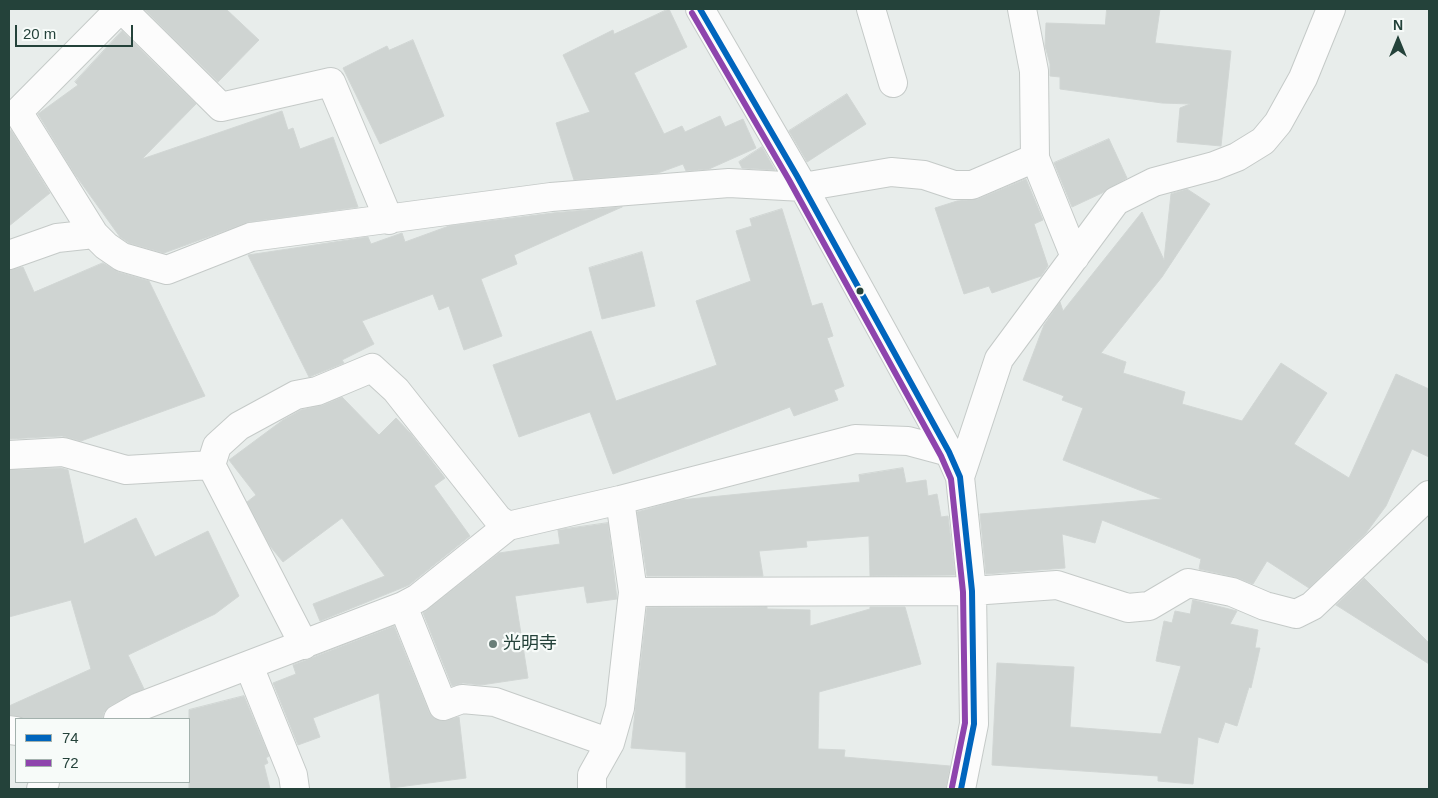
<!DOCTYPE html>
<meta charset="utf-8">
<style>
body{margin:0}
#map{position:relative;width:1438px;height:798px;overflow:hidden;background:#e8edeb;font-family:Helvetica,sans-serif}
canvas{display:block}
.frame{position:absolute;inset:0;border:10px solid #24423a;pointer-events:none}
.legend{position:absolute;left:15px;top:718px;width:175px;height:65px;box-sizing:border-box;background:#f7fbf9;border:1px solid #a3b1ad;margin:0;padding:6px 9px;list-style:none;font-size:15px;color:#24423a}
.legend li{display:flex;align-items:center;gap:10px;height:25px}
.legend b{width:25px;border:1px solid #a3b1ad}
.north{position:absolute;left:1373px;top:15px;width:50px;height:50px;-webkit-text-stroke:4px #f7fbf9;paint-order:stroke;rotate:0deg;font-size:14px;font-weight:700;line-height:20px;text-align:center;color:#24423a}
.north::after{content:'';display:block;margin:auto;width:18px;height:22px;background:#24423a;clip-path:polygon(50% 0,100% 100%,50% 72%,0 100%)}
.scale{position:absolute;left:15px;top:25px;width:118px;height:22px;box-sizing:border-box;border:2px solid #24423a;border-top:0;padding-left:6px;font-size:15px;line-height:18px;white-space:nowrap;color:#24423a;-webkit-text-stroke:4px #f7fbf9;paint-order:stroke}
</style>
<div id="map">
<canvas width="1438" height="798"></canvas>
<div class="frame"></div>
<ul class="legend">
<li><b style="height:6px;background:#0065bd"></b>74</li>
<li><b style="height:6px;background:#8e44ad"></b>72</li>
</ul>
<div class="north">N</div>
<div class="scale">20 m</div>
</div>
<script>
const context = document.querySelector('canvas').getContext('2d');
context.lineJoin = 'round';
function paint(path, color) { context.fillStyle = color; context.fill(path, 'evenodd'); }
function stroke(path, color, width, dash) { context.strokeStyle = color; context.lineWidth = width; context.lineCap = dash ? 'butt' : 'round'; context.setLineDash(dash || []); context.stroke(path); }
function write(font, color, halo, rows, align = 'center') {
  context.font = font + ' Helvetica,"Noto Sans JP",sans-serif'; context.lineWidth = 4.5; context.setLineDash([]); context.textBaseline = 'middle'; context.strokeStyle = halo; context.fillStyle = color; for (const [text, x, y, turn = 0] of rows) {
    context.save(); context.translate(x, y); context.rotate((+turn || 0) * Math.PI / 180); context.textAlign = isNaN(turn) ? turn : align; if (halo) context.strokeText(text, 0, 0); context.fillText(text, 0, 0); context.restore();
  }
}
const building = new Path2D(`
 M144,9H226L259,40L218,82Z
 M669,9L687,47L634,73L664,134L682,126L685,132L720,116L725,127L743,119L756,148L709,169L686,171L683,164L658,173L574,180L556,123L590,112L563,55L613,30L614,34Z
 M1107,9H1160L1155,43L1231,51L1221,146L1177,142L1180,108L1190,104L1162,103L1060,89V77L1050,76V64L1045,46L1046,23L1105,25Z
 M122,31L196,104L142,159L282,111L288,130L293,128L300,149L333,137L358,207L249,222L164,253L129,243L120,237L74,173L38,114L78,85L75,82Z
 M413,40L444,116L380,144L343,68L387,46L389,50Z
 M847,94L866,124L807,162L789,131Z
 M11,130L50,193L9,226V132Z
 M1109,139L1127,178L1102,193L1072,207L1054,163Z
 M762,147L775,170L742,168L739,162Z
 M1026,179L1043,220L1034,224L1048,266L1041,276L992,293L989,286L964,294L935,208L957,201L978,199Z
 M1187,189L1210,204L1162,277L1101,353L1126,362L1123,373L1185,392L1182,404L1242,421L1281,363L1327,393L1294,444L1349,478L1396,374L1429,389V457L1412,449L1386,506L1366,533L1309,588L1267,561L1253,584L1235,577L1199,569L1201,559L1102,520L1095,543L1062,534L1065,568L986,574L980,514L1162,499L1063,460L1083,408L1062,400L1064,396L1023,380L1044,325L1060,302L1063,311L1142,212L1164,260L1171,194Z
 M622,207L514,255L517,264L481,279L502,336L464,350L449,306L439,310L433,294L362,321L374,344L342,360L344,363L309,377L248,255L368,237L371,244L402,233L405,242L449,226L553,213Z
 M782,209L812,306L822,303L833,336L827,338L844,386L834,390L838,400L794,416L790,407L613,474L590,412L519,437L493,365L591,331L616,401L717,365L696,301L751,281L736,231L752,226L750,219Z
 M642,252L655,306L602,319L589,268Z
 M103,263L118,272L149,281L205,396L81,441L62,436L9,439V270L23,267L34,292Z
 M342,397L379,435L396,418L411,434L445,478L434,486L470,536L409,585L320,621L313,604L385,576L342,518L283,562L270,546L247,502L256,495L229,460L283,420L301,410L323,405Z
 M61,468L68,470L84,544L136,518L155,557L208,531L239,596L215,614L128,655L144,689L110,706L104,712L102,719H26L9,715V706L91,669L71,600L9,617V470Z
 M903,468L906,483L926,480L928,496L937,494L941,517L948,516L955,575L870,576L869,536L806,541L807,547L759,551L763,576H647L637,512L680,500L860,482L859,475Z
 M608,523L617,599L587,603L584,586L515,596L528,678L481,685L463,683L452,686L423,613L499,553L560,544L558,530Z
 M1364,578L1429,643V664L1336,605Z
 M1193,600L1237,611L1230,624L1258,630L1255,648H1260L1251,688L1249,687L1237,726L1225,722L1218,743L1198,737L1193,784L1158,781V776L992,765L997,663L1074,667L1070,727L1161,734L1181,666L1156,661L1164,621L1172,623L1175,611L1190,614Z
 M767,607V609L810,610V626L870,609V607H905L921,664L819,692L818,749L845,750L844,757L950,766L946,789H686V752L631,748L647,608Z
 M394,626L429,712L434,718L441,721L459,717L466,778L391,788L379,693L313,718L320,737L298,745L273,683L296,674L293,665Z
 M244,696L269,756L266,758L268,763L264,765L270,789H189V710Z`);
const minor = new Path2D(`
 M122,9L221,107L331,82L389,220
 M700,9L797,176L949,452L960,477L972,591L974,724L961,789
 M871,9L893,83
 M1022,9L1034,71L1035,158L1075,257
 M94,234L18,112L120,9
 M9,255L57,238L94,234L106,246L122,257L167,270L251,237L551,197L729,183L803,187L891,172L924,175L954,185H972L1035,158
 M9,455L63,452L126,470L211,465L217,446L239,426L296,395L317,391L372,368L396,390L498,519L508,526
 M211,465L304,645
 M960,477L999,359L1116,201L1154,182L1214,166L1237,157L1263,141L1278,123L1303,78L1331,9
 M633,592L972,591L1057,585L1128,608L1149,606L1188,583L1232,592L1265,606L1296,614L1312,606L1429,495
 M403,606L443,706L462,699L495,702L610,743
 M249,666L293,775L295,789
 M118,719L139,707L403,606L418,598L508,526L620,500L855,439L908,441L949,452
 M9,730L16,731
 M41,789L45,782
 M592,789V775L610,743L620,708L633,592L620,500`);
const bus1 = new Path2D(`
 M700,9L797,176L949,452L960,477L972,591L974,724L961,789`);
const bus2 = new Path2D(`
 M692,13L789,180L941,456L951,479L963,592L965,723L952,787`);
const markers = [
 [860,291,4.5,"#24423a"],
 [493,644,5,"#697e78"]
];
const poiNames = [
 ["光明寺",503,644]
];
paint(building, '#cfd4d2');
stroke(building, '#d1d6d4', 1);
stroke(minor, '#c5cac8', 30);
stroke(minor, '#fcfcfc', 28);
stroke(bus1, '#0065bd', 6);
stroke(bus2, '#8e44ad', 6);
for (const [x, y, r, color] of markers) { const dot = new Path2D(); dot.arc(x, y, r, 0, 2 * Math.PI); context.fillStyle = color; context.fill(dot); stroke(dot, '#f7fbf9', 2); }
write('18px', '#24423a', '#f7fbf9', poiNames, 'left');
</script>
